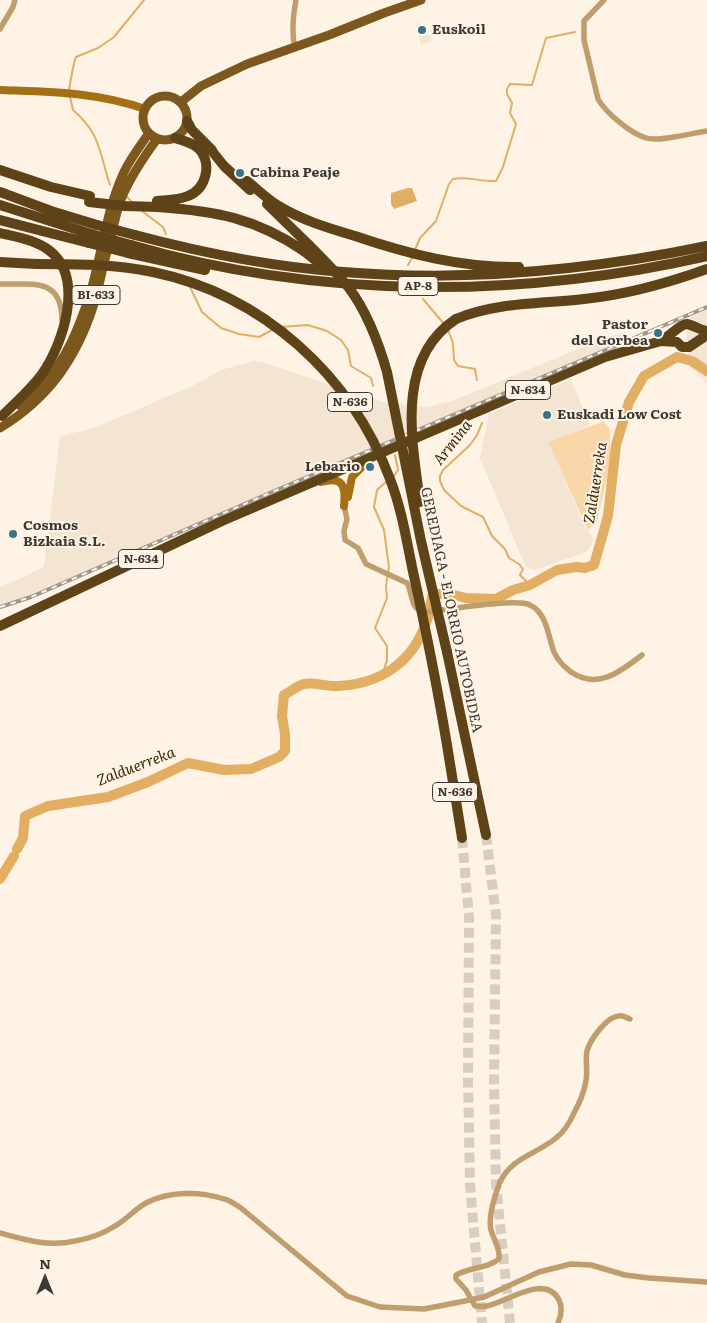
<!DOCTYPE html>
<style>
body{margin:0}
#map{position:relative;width:707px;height:1323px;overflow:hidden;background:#fef3e5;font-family:Literata,serif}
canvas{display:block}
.north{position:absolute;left:20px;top:1253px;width:50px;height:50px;-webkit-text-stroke:4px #fef3e5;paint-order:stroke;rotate:0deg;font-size:14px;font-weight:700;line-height:20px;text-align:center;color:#3c3833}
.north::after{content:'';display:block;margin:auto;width:18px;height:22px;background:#3c3833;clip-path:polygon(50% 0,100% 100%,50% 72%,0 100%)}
</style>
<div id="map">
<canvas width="707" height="1323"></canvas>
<div class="north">N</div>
</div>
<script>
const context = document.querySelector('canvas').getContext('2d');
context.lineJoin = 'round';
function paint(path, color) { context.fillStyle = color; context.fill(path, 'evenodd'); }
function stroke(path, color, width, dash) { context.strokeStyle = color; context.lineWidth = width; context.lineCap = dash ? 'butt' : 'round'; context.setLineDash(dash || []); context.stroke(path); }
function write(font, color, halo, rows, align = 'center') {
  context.font = font + ' Literata,serif'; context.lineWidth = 4; context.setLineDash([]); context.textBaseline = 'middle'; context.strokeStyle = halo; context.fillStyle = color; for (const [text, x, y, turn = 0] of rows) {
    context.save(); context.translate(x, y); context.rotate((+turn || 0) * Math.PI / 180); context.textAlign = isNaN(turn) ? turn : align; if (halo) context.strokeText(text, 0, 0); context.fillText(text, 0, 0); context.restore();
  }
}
const built = new Path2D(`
 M423,23L428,35H431L433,40L421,45L416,25Z
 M707,310V383L689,366L685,320Z
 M626,332L630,342L292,485L25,601L0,609V587L24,577L44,566L60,436L94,428L194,385L221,370L254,361L266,363L352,393L387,403L426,407L449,402L605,338Z
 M571,379L590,425L549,443L583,523L594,540L588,550L583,553L535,570L529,569L524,563L480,458L489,414Z`);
const green = new Path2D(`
 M604,421L610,429V464L597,521L588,530L548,442Z`);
const water = new Path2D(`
 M408,188H412L417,201L394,209L391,204V193Z`);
const stream = new Path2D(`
 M69,90C70,84 74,61 76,57L98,48L114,37L144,0
 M70,97L73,110C101,134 99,152 110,185
 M126,196L133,203
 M142,211L163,227L166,234
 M415,250L420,238L436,221L449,184L453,179C466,176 482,182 496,181L503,167L516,124L510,113L512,103L507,94V89L510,84L532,85L546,38L575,32
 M408,265L412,258
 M190,287L202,312L221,328L239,334L259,337L272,330
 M423,299L444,324
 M281,327L308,325L327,331L341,340L348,350L351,366L371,378L373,386
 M448,330L453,343L454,360L458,366L475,369L477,380
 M482,423L477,435L470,445L443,470L440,476V481L444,490L461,506L483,517L492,536L505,549L509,558L519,564L523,569L520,575L530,585
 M394,476L398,470L395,455
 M382,676L387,660V646L375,628L387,598L386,586L389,567L384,530L374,507L377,490L386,482`);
const river = new Path2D(`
 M17,849L23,838L25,816L48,806L108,797L148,782L188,763L224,770L251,769L279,757L285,751V734L282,716L284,695C290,692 298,685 304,684C315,682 328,687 338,686C380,684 412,663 426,623C430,614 430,604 433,594H450L466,598L496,599L513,590L530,585L557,570L577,567L585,568L594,565L608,516L616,445L629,402L644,376L677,357L692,361L707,371
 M0,879L14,856`);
const highwayTunnel = new Path2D(`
 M486,835L496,916L494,1080L496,1184L510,1323
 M462,838L469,917L468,1080L470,1185L482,1323`);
const street = new Path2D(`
 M604,0L584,21V40L598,99C606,113 630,133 646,138C659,142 692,133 707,131
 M0,29L13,7L15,0
 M295,48C291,32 293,16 296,0
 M0,284C30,285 62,276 62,320
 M344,506L347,519L344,531L345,540L358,548L366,564L407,583C413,593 410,610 424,612C445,610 516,598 530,605C547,613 548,636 554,652C558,661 563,666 571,672C598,690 620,672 642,655
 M0,1233C25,1240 49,1247 75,1241C88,1239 104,1233 115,1226C126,1220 135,1209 146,1203C169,1191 200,1191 224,1199C230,1200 236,1205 241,1208L347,1296L380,1307L424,1309L465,1301L484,1297L539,1272L571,1264L591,1265L625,1275L649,1278L707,1282
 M558,1323C561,1316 563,1308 559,1300C545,1273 507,1302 487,1306C483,1307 479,1306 475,1306L466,1290L456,1279V1275C469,1267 487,1269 499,1259C500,1247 494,1241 491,1230C488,1217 495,1194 500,1182C512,1157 537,1154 556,1138C564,1132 570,1122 574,1113C579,1104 584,1092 586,1081C588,1071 585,1061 587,1051C590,1040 607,1016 619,1016C622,1015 627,1018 630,1019`);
const secondary = new Path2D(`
 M0,90C49,92 98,92 145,109
 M321,482C343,476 346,486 344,506
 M348,497L352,477L368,461`);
const primary = new Path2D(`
 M143 118a22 22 0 1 1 44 0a22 22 0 1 1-44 0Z
 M181,102L201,86L247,64L329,35L384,13L421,0
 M19,405C27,399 35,392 42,385C66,361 80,325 90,294C102,253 106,211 124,172C130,159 140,146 149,133
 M0,428C49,398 77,358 94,304C100,284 103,264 109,245C113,229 116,212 122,197C131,176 143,158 157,139`);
const highway = new Path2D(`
 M187,121L192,130L212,150
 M208,146L224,166L250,190
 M0,170L51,187L90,196
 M247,181C257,189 266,198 277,205C301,220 328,228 355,236C408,254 462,268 519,267
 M0,192L51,211L97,225
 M157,201C167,200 179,200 188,196C206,189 212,165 200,150C194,143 184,141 175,138
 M267,204L309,245
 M0,205L91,234
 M158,207C216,211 255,218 304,251
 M0,220L89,243
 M0,233C17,237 36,240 50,251C85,279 63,344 42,374C31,389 15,403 2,416
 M135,235C203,253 272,267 343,272C465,282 587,271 707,246
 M131,245C317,299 519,299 707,256
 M128,253L205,270
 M0,262L36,264
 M456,319C496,302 542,304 584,299C626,295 668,283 707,269
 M662,340C669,337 680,324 687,324C693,325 700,330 707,331
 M0,626L222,521L605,357L661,341L677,342L682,347H689L707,335
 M447,652L486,835
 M447,745L462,838`);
const rail = new Path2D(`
 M0,607L31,597L272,492L707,307`);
const highwayBridge = new Path2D(`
 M89,202L125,206L158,207
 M97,225L135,235
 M91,234L131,245
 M89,243L128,253
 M309,245C323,259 337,273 349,288C367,312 379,344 387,372L421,541L447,652
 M304,251L319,263
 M36,264C75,264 114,264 153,272C263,295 351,375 390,479C401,507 406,537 412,567C425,626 437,685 447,745
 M420,502C412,441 395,359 456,319`);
const markers = [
 [422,30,5,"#36738a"],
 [240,173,5,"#36738a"],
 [658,333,5,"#36738a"],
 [547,415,5,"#36738a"],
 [370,467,5,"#36738a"],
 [13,534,5,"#36738a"]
];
const shields = [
 [418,286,40],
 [96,295,48],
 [528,390,45],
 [350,402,45],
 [141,559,45],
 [455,792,45]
];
const shieldNames = [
 ["AP-8",418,286],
 ["BI-633",96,295],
 ["N-634",528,390],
 ["N-636",350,402],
 ["N-634",141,559],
 ["N-636",455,792]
];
const poiNames = [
 ["Euskoil",432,30],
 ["Cabina Peaje",250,173],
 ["Pastor",648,325,"right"],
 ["del Gorbea",648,341,"right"],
 ["Euskadi Low Cost",557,415],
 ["Lebario",360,467,"right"],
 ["Cosmos",23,526],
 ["Bizkaia S.L.",23,542]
];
const streetNames = [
 ["GEREDIAGA - ELORRIO AUTOBIDEA",451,610,78]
];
const waterNames = [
 ["Armina",453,443,-52],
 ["Zalduerreka",596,483,-81],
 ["Zalduerreka",136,767,-21]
];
paint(built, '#f4e5d2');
paint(green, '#f9d7a8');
paint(water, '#e2ae63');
stroke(stream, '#e2ae63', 2);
stroke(river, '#e2ae63', 10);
stroke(highwayTunnel, '#d7cec1', 10, [10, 5]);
stroke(street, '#c09d6c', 5.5);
stroke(secondary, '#a37016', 8);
stroke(primary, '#7d581e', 9);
stroke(highway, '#5e4319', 10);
stroke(rail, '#9e978d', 4);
stroke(rail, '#fef3e5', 2, [5.5]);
stroke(highwayBridge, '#5e4319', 10);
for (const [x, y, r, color] of markers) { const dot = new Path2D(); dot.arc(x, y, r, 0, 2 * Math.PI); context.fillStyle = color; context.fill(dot); stroke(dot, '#fef3e5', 2); }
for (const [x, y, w] of shields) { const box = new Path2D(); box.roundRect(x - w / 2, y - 9.5, w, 19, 4); context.fillStyle = '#fef3e5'; context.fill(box); stroke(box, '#3c3833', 1); }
write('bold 12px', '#3c3833', null, shieldNames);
write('bold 14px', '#3c3833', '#fef3e5', poiNames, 'left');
write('14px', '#3c3833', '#fef3e5', streetNames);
write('italic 15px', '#3f2a08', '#fef3e5', waterNames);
</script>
